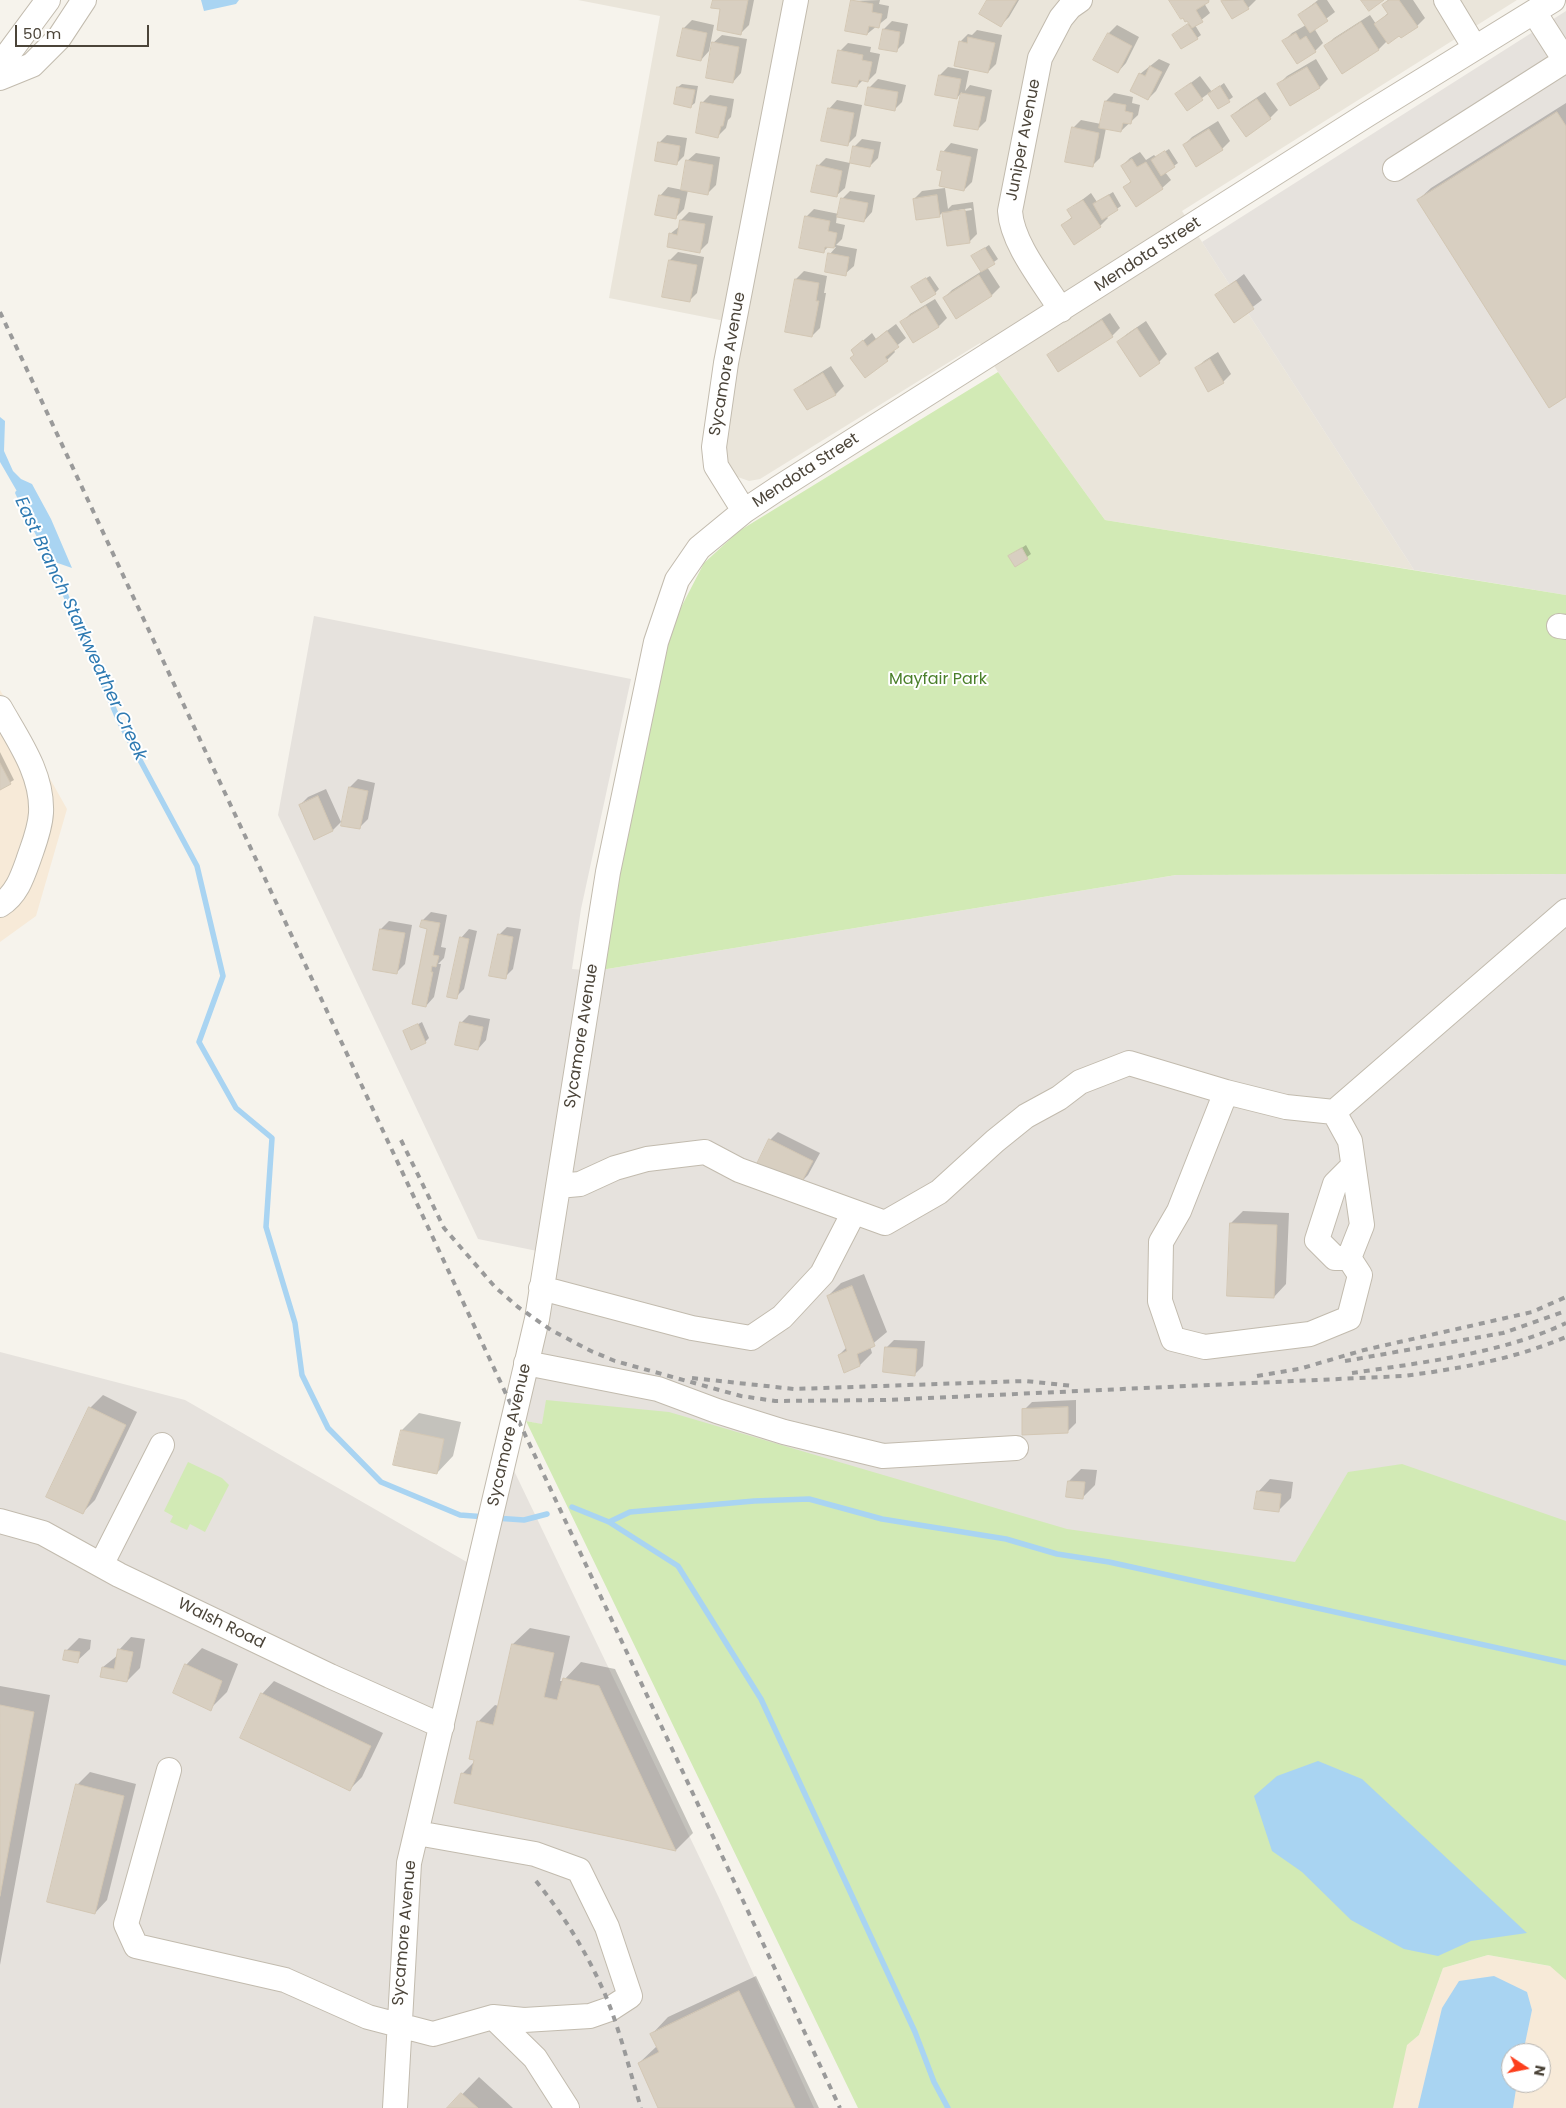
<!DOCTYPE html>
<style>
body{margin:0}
#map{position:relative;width:1566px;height:2108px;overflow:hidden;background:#f6f3ec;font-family:Poppins,sans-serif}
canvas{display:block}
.north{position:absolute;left:1501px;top:2043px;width:50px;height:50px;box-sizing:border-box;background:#fff;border:1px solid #b7b4b0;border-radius:50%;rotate:101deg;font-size:14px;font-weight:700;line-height:20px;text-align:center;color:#4b4439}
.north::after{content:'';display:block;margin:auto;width:18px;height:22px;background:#fc3f1d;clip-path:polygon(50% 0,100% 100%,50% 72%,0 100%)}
.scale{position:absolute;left:15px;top:25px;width:134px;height:22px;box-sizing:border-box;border:2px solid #4b4439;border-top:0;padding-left:6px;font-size:15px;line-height:18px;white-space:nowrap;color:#4b4439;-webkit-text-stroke:4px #fff;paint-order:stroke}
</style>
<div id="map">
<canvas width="1566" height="2108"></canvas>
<div class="north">N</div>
<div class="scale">50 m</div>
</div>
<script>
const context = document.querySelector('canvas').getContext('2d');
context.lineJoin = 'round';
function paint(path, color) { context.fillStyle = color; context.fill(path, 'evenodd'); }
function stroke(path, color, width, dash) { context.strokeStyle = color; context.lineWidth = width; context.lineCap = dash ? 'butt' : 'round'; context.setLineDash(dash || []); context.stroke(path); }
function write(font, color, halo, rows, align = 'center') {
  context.font = font + ' Poppins,sans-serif'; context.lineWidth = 4; context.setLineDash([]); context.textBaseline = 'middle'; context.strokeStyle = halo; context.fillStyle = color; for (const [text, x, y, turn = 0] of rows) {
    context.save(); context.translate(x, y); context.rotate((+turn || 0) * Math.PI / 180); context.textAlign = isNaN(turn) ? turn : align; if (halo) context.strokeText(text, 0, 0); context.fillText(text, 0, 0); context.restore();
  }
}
const residential = new Path2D(`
 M578,0H1517L1182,211L1414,570L1105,520L998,372L980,343L760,479L749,481L735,476L729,469L725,453L727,431L745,325L609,298L660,16Z`);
const commercial = new Path2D(`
 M0,690L67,809L36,916L0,942Z
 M1488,1955L1566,1969V2108H1324L1419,2035L1443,1968ZM1511,2053H1541V2083H1511Z`);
const industrial = new Path2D(`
 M1566,11V595L1414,570L1202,242Z
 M314,616L631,679L581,909L572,969L595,971L1176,875L1566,874V1645L526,1421L557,1255L478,1239L278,815Z
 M0,1352L185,1400L479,1569L505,1452L719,1898L814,2108H0Z`);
const green = new Path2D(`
 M998,372L1105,520L1566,595V874L1176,875L595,971L662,661L675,619L704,563L739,531Z
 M546,1400L669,1412L1067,1529L1295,1562L1348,1472L1402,1464L1566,1521V1980L1550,1966L1488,1955L1443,1968L1419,2035L1407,2045L1393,2108H858L526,1421L542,1424Z
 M188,1462L222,1478L229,1485L205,1532L190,1524L187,1530L170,1522L173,1516L164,1511Z`);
const water = new Path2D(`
 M201,0H239L236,4L204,11Z
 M0,417L5,421L4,451L13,471L21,479L32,484L51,519L72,568L49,560L33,519L0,462Z
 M1318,1761L1362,1779L1527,1933L1471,1941L1438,1956L1404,1949L1351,1920L1302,1872L1272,1851L1254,1796L1277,1776Z
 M1494,1976L1527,1992L1532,2010L1523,2053H1511V2083H1517L1513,2108H1418L1442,2008L1459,1981Z`);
const shadow = new Path2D(`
 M714,0H754L749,25L741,33Z
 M880,0L879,4L889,6L887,18L867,34L853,1Z
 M989,0H1019L1009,17L1001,25Z
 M1170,0H1210L1204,3L1210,13L1195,25L1201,35L1197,38L1173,35L1190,23Z
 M1223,0H1256L1248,8L1233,18Z
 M1318,0H1327L1335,12L1314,28L1323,43L1315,51L1284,41L1292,33L1306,25L1299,15Z
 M1388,0H1413L1425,18L1417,26L1387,41L1378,50L1326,46L1334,38L1370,15L1376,24L1388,13L1383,5Z
 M692,20L714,25L709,51L701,60L684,28Z
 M892,21L908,24L904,43L896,51L884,29Z
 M1117,25L1139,37L1126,63L1118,72L1109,33Z
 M977,30L1002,35L996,64L988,72L960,42L968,34L972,35Z
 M722,35L747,39L741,73L733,82L713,43Z
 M848,43L871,47L870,52L880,54L876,73L868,81L863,80L857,86L840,51Z
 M1159,59L1170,64L1156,91L1148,99L1140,74Z
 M1316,59L1328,79L1320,87L1279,84L1287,76Z
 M948,67L969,71L965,91L970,85L992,90L986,121L978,129L956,125L962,92L957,98L940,75Z
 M1200,76L1212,92L1224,83L1233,97L1218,108L1209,93L1187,109L1176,94Z
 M878,79L906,85L902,102L894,110L866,104L870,87Z
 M682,84L698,86L695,103L691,106L678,87Z
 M1265,92L1278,110L1270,118L1232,116L1241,108Z
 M1114,93L1133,97L1132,103L1140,105L1138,115L1121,131L1106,128L1100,158L1092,166L1073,128L1081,120L1101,124L1106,101Z
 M710,95L734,99L731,117L728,120L726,128L718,136L702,103Z
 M837,100L862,105L856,136L848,144L829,109Z
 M1566,103V396L1418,200L1431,188Z
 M1218,121L1230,141L1222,149L1184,145L1192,137Z
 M667,135L687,138L684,156L676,164L659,143Z
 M862,139L881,142L878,158L870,166L854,147Z
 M951,143L978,149L972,182L964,190L944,170L943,152Z
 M1169,149L1178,163L1165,172L1171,180L1162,188L1125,187L1132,180L1122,166L1130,158L1140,152L1146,160L1154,155L1156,157Z
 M696,153L720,157L716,185L708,193L688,190L684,209L676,217L660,196L668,187L683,190L687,161Z
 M826,158L850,163L845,188L836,196L818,166Z
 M945,188L948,209L952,205L973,202L977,234L969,242L948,245L943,212L939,216L914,199L922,191ZM971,208L972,210L951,213V211Z
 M850,191L875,195L872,212L864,221L837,215L836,223L845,225L842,239L836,245L857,249L854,266L845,274L830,254L836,247L829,246L823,252L806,217L814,209L839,214L842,199Z
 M1113,192L1121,206L1106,216L1108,218L1100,226L1063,225L1073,216L1069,210L1091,193L1097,202Z
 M689,212L713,216L708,243L700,251L670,234L680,226L681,220Z
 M989,245L998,259L987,267L1000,287L992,295L956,317L944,298L952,290L982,271L973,256Z
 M678,252L704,257L697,293L689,301L670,260Z
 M804,271L827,276L824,293H826L820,328L812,336L796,279Z
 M1244,274L1262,300L1234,321L1217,295Z
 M930,276L939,289L935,293L916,284Z
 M935,299L947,318L939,326L914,341L902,323L910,314Z
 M1110,313L1120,328L1112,336L1049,356L1057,348Z
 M1146,321L1167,354L1159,362L1119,342L1127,334Z
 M896,324L906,338L893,349L895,352L887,360L856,354L852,350L872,333L876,339Z
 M1218,352L1231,374L1223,382L1196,369L1204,361Z
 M831,366L844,386L836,394L807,409L796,391L804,383Z
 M1026,545L1031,554L1016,565L1010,556Z
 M0,752L14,780L0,788Z
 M358,779L375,783L368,819L360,827L350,787Z
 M326,789L341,822L333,830L300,805L308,797Z
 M431,912L447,915L441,947L446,948L444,958L438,964H441L434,997L426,1006L429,928L423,920Z
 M389,921L412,925L405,964L397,972L374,969L381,929Z
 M507,927L521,929L513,969L505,977L499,935Z
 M469,929L477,931L464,989L456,997L461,938Z
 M469,1015L490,1019L486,1040L478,1049L461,1023Z
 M422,1022L429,1038L425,1042L404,1032Z
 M778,1132L820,1153L808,1175L800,1183L770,1140Z
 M1243,1211L1289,1213L1286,1284L1274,1297L1231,1223Z
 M864,1274L887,1332L870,1346L872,1353L860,1365L839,1355L847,1347L828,1296L841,1283Z
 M894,1340L925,1341L923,1366L915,1374L886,1348Z
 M103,1395L137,1412L95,1500L82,1513L90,1408Z
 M1076,1400V1423L1068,1431L1024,1410L1032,1402Z
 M419,1413L461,1422L453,1456L437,1473L395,1464L402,1430Z
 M1081,1469L1097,1470L1095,1485L1083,1497L1069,1481Z
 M1270,1479L1293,1482L1291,1498L1278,1511L1258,1492Z
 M530,1628L570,1636L560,1681H563L581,1662L615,1669L693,1833L676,1850L456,1802L462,1774L475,1761L478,1722L495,1705L499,1706L513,1644Z
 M131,1637L145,1639L140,1668L127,1681L103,1667L118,1655L119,1650Z
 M79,1638L91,1640L90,1649L77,1661L66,1651Z
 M202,1648L238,1664L227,1692L210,1709L186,1665Z
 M274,1681L383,1733L362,1777L350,1789L262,1694Z
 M0,1686L50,1695L0,1965Z
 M90,1772L136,1784L107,1900L95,1913L77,1785Z
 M756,1976L819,2108H663L639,2063L657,2046L652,2034L668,2017Z
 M479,2077L513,2108H449Z`);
const stream = new Path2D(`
 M18,493L41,539
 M49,556L119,721L197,866L223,976L199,1042L236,1108L272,1138L266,1227L295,1323L302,1375L328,1428L381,1482L460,1515L486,1517
 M572,1507L609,1522L678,1566L761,1699L915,2032L934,2082L948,2108
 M495,1518L524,1520L547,1514
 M609,1522L630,1512L754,1501L809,1499L882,1519L1006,1539L1057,1554L1109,1562L1566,1663`);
const building = new Path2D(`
 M713,0H748L741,35L717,30L720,9L711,8Z
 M851,0L873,4L872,12L882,14L879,28L869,26L867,35L845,31Z
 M987,0H1017L1001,27L979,14Z
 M1169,0H1208L1209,2L1196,10L1203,22L1192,28L1187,21L1185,22L1183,18L1181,19Z
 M1243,0L1249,9L1232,19L1221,1Z
 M1361,0H1384L1369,11Z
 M1389,0H1399L1418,27L1401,38L1399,36L1388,44L1374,24L1388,14L1382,5Z
 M1316,3L1328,21L1310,33L1298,15Z
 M1361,22L1379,50L1342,74L1324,46Z
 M1188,24L1198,39L1181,49L1172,35Z
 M683,28L707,33L701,61L677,56Z
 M883,29L900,32L897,52L879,49Z
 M1108,33L1132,46L1118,73L1093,60Z
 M1296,33L1300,40L1306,36L1316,52L1297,64L1282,41Z
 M968,37L995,43L988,73L954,66L959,41L967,43Z
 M712,42L739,47L733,83L706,78Z
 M838,50L863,55L862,60L872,62L868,82L859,80L857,87L832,83Z
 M1150,66L1162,72L1148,100L1130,91L1139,73L1145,76Z
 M1307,67L1320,88L1290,106L1277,84Z
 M939,75L961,79L957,99L935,95Z
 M1191,83L1203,100L1187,111L1175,94Z
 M1220,86L1230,102L1218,109L1208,94Z
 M677,87L695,90L691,108L674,104Z
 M868,87L898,92L895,111L865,105Z
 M961,93L985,97L978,130L954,126Z
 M1257,99L1271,119L1246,137L1231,116Z
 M1105,101L1126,105L1125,111L1133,113L1131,124L1123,123L1121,132L1099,128Z
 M701,102L727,107L723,126H721L718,138L696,133Z
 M828,108L854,113L848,146L821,141Z
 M1557,112L1566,126V397L1549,408L1417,200Z
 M1072,127L1099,133L1093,167L1065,162Z
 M1209,129L1223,150L1196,167L1183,145Z
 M658,142L680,146L677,165L655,161Z
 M853,146L874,150L870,167L850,163Z
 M941,151L971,157L964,191L939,186L942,171L937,170Z
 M1165,151L1175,167L1161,176L1151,160Z
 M1132,159L1137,167L1146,162L1163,189L1136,207L1123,187L1131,182L1121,166Z
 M686,160L713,165L708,195L681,190Z
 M817,165L842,171L837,197L811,192Z
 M659,195L680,199L676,219L655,215Z
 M937,195L940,217L916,220L913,199Z
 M1109,195L1118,210L1102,220L1093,204Z
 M841,198L868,203L864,222L837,217Z
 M1083,200L1101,227L1074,245L1061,225L1072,218L1067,210Z
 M965,210L970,243L947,246L942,213Z
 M805,216L830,221L828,231L837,233L834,248L825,247L824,253L799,248Z
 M680,220L705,224L700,253L667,247L669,233L677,235Z
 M985,248L995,264L981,272L971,256Z
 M828,253L849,257L846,276L825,272Z
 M669,260L697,265L690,302L662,297Z
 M979,275L992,296L956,319L943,298Z
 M926,278L936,294L921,303L911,287Z
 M795,279L819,283L816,301H819L812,337L785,332Z
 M1236,281L1254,309L1234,323L1215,295Z
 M926,306L939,327L913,343L900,322Z
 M1102,320L1113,337L1058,372L1047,355Z
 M1137,328L1160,363L1140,377L1117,342Z
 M887,331L899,347L885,357L888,361L865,378L850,358L854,355L851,350L863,340L867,346Z
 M1210,359L1224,383L1208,392L1195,368Z
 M823,373L836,395L807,410L794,390Z
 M1022,548L1028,559L1015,567L1008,556Z
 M0,763L11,784L0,790Z
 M349,787L368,791L360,829L341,826Z
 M318,796L333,831L314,840L299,805Z
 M422,920L440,923L433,955L439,956L436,967L432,966L431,972H433L426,1007L412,1004L427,929L420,927Z
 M380,929L405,933L397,974L373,970Z
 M498,934L513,937L506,979L489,976Z
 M460,937L469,939L457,999L447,997Z
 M460,1022L483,1027L478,1050L455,1045Z
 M418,1024L426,1043L411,1050L403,1031Z
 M769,1139L813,1161L800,1185L757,1164Z
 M1230,1223L1277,1225L1274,1298L1227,1296Z
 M852,1286L875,1346L857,1354L860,1366L844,1373L838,1355L847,1351L827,1296Z
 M885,1347L917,1349L915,1376L883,1372Z
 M89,1407L126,1425L83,1514L46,1497Z
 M1068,1407V1433L1022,1435V1409Z
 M401,1430L444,1439L437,1474L393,1465Z
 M1068,1481L1085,1482L1083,1499L1066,1497Z
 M1257,1491L1281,1494L1279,1512L1254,1509Z
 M512,1644L554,1653L544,1697L557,1700L563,1678L599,1686L676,1851L454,1803L461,1773L471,1775L474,1760L469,1759L477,1721L493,1725Z
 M118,1649L133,1652L127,1682L100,1677L102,1667L114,1669Z
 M65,1650L80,1652L78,1663L63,1660Z
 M185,1664L222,1681L211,1711L173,1693Z
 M261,1693L371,1746L350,1791L240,1738Z
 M0,1705L34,1712L0,1896Z
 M76,1784L124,1796L95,1914L47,1902Z
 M739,1991L795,2108H658L638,2063L659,2052L650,2034Z
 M461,2093L478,2108H447Z`);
const minor = new Path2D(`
 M1446,0L1475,48
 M1534,12L1566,62
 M0,65L48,0
 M0,78L32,65L59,38L84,0
 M1395,169L1566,60
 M1061,310C1044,282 1012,244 1010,211L1040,58L1061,18L1070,7L1080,0
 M744,511L716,466L714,447L726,363L796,0
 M1559,626L1566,627
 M0,708C18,740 43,774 41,813C40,830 33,846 28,861C22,878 16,895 0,905
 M1226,1092L1179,1211L1161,1242L1160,1301L1173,1339L1205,1347L1310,1334L1349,1318L1360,1275L1349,1258
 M1334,1112L1350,1141L1362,1225L1349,1258H1335L1317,1240L1335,1184L1353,1166
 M558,1186L580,1184L615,1168L647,1159L705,1152L739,1170L885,1223L939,1192L995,1141L1026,1116L1059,1098L1080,1082L1129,1063L1226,1092L1286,1107L1334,1112L1566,911
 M541,1288L692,1328L751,1338L782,1317L822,1274L854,1212
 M526,1363L658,1389L717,1411L784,1432L883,1456L1016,1448
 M0,1521L43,1533L119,1575L330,1676L442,1726
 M101,1565L162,1445
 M169,1770L126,1924L136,1946L285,1980L368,2017L433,2034L493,2017L524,2020L590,2016L610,2009L630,1996L607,1927L579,1870L535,1854L417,1833
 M493,2017L535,2058L567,2108
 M395,2108L409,1863L537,1319L608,872L656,642L677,580L699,548L744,511L777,489L1368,114L1553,0`);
const rail = new Path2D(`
 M0,312L840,2108
 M401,1140L444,1228L495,1287L518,1307L551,1330L591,1351L615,1361L741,1396L775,1401L886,1400L1403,1376C1459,1369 1514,1359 1566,1337
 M1345,1361L1503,1333L1566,1311
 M1352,1373C1420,1363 1504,1353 1566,1323
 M1257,1376L1299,1369L1364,1350L1532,1312L1566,1297
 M692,1378L794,1389L1025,1381L1073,1386
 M536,1881C565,1917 589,1956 607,1999C621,2034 630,2072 641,2108`);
const streetNames = [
 ["Juniper Avenue",1024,140,-79],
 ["Mendota Street",1148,255,-33],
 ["Sycamore Avenue",728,364,-80],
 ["Mendota Street",806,471,-33],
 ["Sycamore Avenue",582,1036,-81],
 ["Sycamore Avenue",510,1435,-77],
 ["Walsh Road",221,1624,26],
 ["Sycamore Avenue",405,1933,-85]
];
const parkNames = [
 ["Mayfair Park",938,680]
];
const waterNames = [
 ["East Branch Starkweather Creek",80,629,65]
];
paint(residential, '#eae5da');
paint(commercial, '#f7ead8');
paint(industrial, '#e6e2dd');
paint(green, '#d2eab5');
paint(water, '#a9d4f2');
paint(shadow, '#0003');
stroke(stream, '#a9d4f2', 5.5);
paint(building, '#d8cfc1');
stroke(building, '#d3c7b4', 1);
stroke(minor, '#c2bbae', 26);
stroke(minor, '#fff', 24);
stroke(rail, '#9a9a9a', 4, [6, 6]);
write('16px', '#4b4439', '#fff', streetNames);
write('16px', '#4a7f2a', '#fff', parkNames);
write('italic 18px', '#2e7ab2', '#fff', waterNames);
</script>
